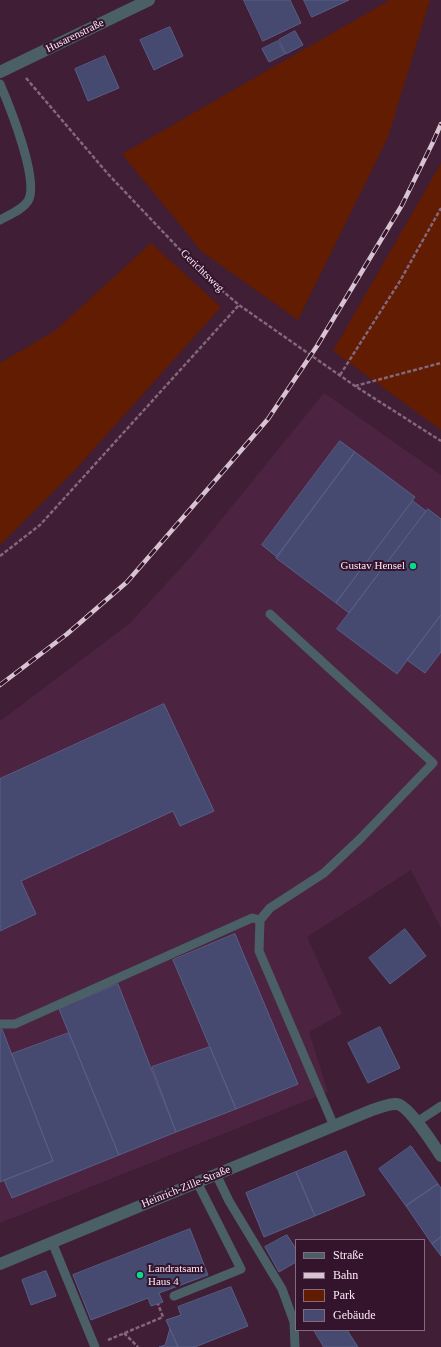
<!DOCTYPE html>
<meta charset="utf-8">
<style>
body{margin:0}
#map{position:relative;width:441px;height:1347px;overflow:hidden;background:#3f1e36;font-family:"Times New Roman",serif}
canvas{display:block}
.legend{position:absolute;left:295px;top:1239px;width:130px;height:92px;box-sizing:border-box;background:#34142c;border:1px solid #846a7d;margin:0;padding:5px 7px;list-style:none;font-size:12px;color:#fdeaf6}
.legend li{display:flex;align-items:center;gap:8px;height:20px}
.legend b{width:20px;border:1px solid #846a7d}
</style>
<div id="map">
<canvas width="441" height="1347"></canvas>
<ul class="legend">
<li><b style="height:5px;background:#4a6066"></b>Straße</li>
<li><b style="height:5px;background:#d8c3d1"></b>Bahn</li>
<li><b style="height:11px;background:#611c02"></b>Park</li>
<li><b style="height:11px;background:#464a70"></b>Gebäude</li>
</ul>
</div>
<script>
const context = document.querySelector('canvas').getContext('2d');
context.lineJoin = 'round';
function paint(path, color) { context.fillStyle = color; context.fill(path, 'evenodd'); }
function stroke(path, color, width, dash) { context.strokeStyle = color; context.lineWidth = width; context.lineCap = dash ? 'butt' : 'round'; context.setLineDash(dash || []); context.stroke(path); }
function write(font, color, halo, rows, align = 'center') {
  context.font = font + ' "Times New Roman",serif'; context.lineWidth = 4; context.setLineDash([]); context.textBaseline = 'middle'; context.strokeStyle = halo; context.fillStyle = color; for (const [text, x, y, turn = 0] of rows) {
    context.save(); context.translate(x, y); context.rotate((+turn || 0) * Math.PI / 180); context.textAlign = isNaN(turn) ? turn : align; if (halo) context.strokeText(text, 0, 0); context.fillText(text, 0, 0); context.restore();
  }
}
const built = new Path2D(`
 M324,393L441,475V928L411,870L307,937L342,1014L309,1032L328,1092L0,1223V721L129,624L190,558Z`);
const green = new Path2D(`
 M390,0H430L388,137L298,320L202,252L122,154Z
 M441,163V430L333,351Z
 M151,243L221,307L75,470L0,545V363L56,330Z`);
const building = new Path2D(`
 M244,0H290L301,23L263,41Z
 M304,0H349L312,17Z
 M170,27L183,56L154,70L140,40Z
 M295,31L303,45L286,54L279,40Z
 M278,41L285,54L269,62L262,49Z
 M105,56L119,88L88,101L75,69Z
 M340,441L355,452L277,557L262,545Z
 M355,452L415,497L336,603L276,558Z
 M413,501L426,511L349,613L336,603Z
 M428,509L441,519V615L397,674L337,629Z
 M441,615V652L425,673L407,660Z
 M164,704L214,811L180,826L173,811L21,881L36,914L0,931V779Z
 M405,929L426,956L390,984L369,958Z
 M235,934L298,1084L236,1109L173,960Z
 M118,984L176,1132L119,1155L59,1009Z
 M380,1027L400,1068L368,1083L348,1043Z
 M2,1029L53,1161L0,1182V1030Z
 M69,1033L119,1155L12,1198L4,1180L53,1161L12,1054Z
 M210,1047L236,1109L176,1132L152,1067Z
 M411,1146L438,1184L406,1206L379,1169Z
 M346,1151L365,1195L315,1216L296,1172Z
 M296,1172L315,1216L264,1237L246,1193Z
 M438,1184L441,1188V1237L432,1244L406,1206Z
 M190,1229L208,1275L159,1293L163,1302L151,1306L148,1298L91,1320L73,1275Z
 M287,1235L296,1249V1262L279,1272L265,1247Z
 M441,1237V1256L432,1244Z
 M46,1271L56,1296L31,1305L22,1280Z
 M231,1287L248,1326L195,1347H178L166,1320L181,1315L178,1307Z
 M170,1329L178,1347H159L165,1345Z
 M314,1330H347L358,1347H324Z`);
const path = new Path2D(`
 M26,78L108,174L204,275L239,305L355,386L441,441
 M340,375L400,281L441,208
 M355,386L441,363
 M0,556L40,525L239,305
 M124,1333L138,1347
 M108,1340L163,1317L158,1304`);
const service = new Path2D(`
 M0,84C9,105 40,181 28,201C22,210 9,215 0,220
 M270,614L433,763L360,839L324,873L270,908L260,920L259,951L334,1126
 M0,1024H15L252,918L260,920
 M417,1122L441,1106
 M216,1174L229,1201L282,1289L294,1322L295,1347
 M52,1242L95,1347
 M174,1296L241,1269L197,1182`);
const minor = new Path2D(`
 M0,72L149,0
 M0,1264L372,1110C380,1108 389,1103 397,1104C408,1105 434,1145 441,1156`);
const rail = new Path2D(`
 M0,685L67,634L127,582L226,468L268,419L317,346L402,205L433,142L441,124`);
const markers = [
 [413,566,4,"#0ad98b"],
 [140,1275,4,"#0ad98b"]
];
const streetNames = [
 ["Husarenstraße",75,36,-26],
 ["Gerichtsweg",202,271,44],
 ["Heinrich-Zille-Straße",186,1187,-22]
];
const poiNames = [
 ["Gustav Hensel",405,566],
 ["Landratsamt",148,1269,"left"],
 ["Haus 4",148,1282,"left"]
];
paint(built, '#4c2441');
paint(green, '#611c02');
paint(building, '#464a70');
stroke(building, '#595e86', 1);
stroke(path, '#83677b', 2.5, [4, 2]);
stroke(service, '#4a6066', 9);
stroke(minor, '#4a6066', 12);
stroke(rail, '#d8c3d1', 4.5);
stroke(rail, '#34142c', 3, [9]);
for (const [x, y, r, color] of markers) { const dot = new Path2D(); dot.arc(x, y, r, 0, 2 * Math.PI); context.fillStyle = color; context.fill(dot); stroke(dot, '#34142c', 1.5); }
write('11px', '#fdeaf6', '#34142c', streetNames);
write('11px', '#fdeaf6', '#34142c', poiNames, 'right');
</script>
